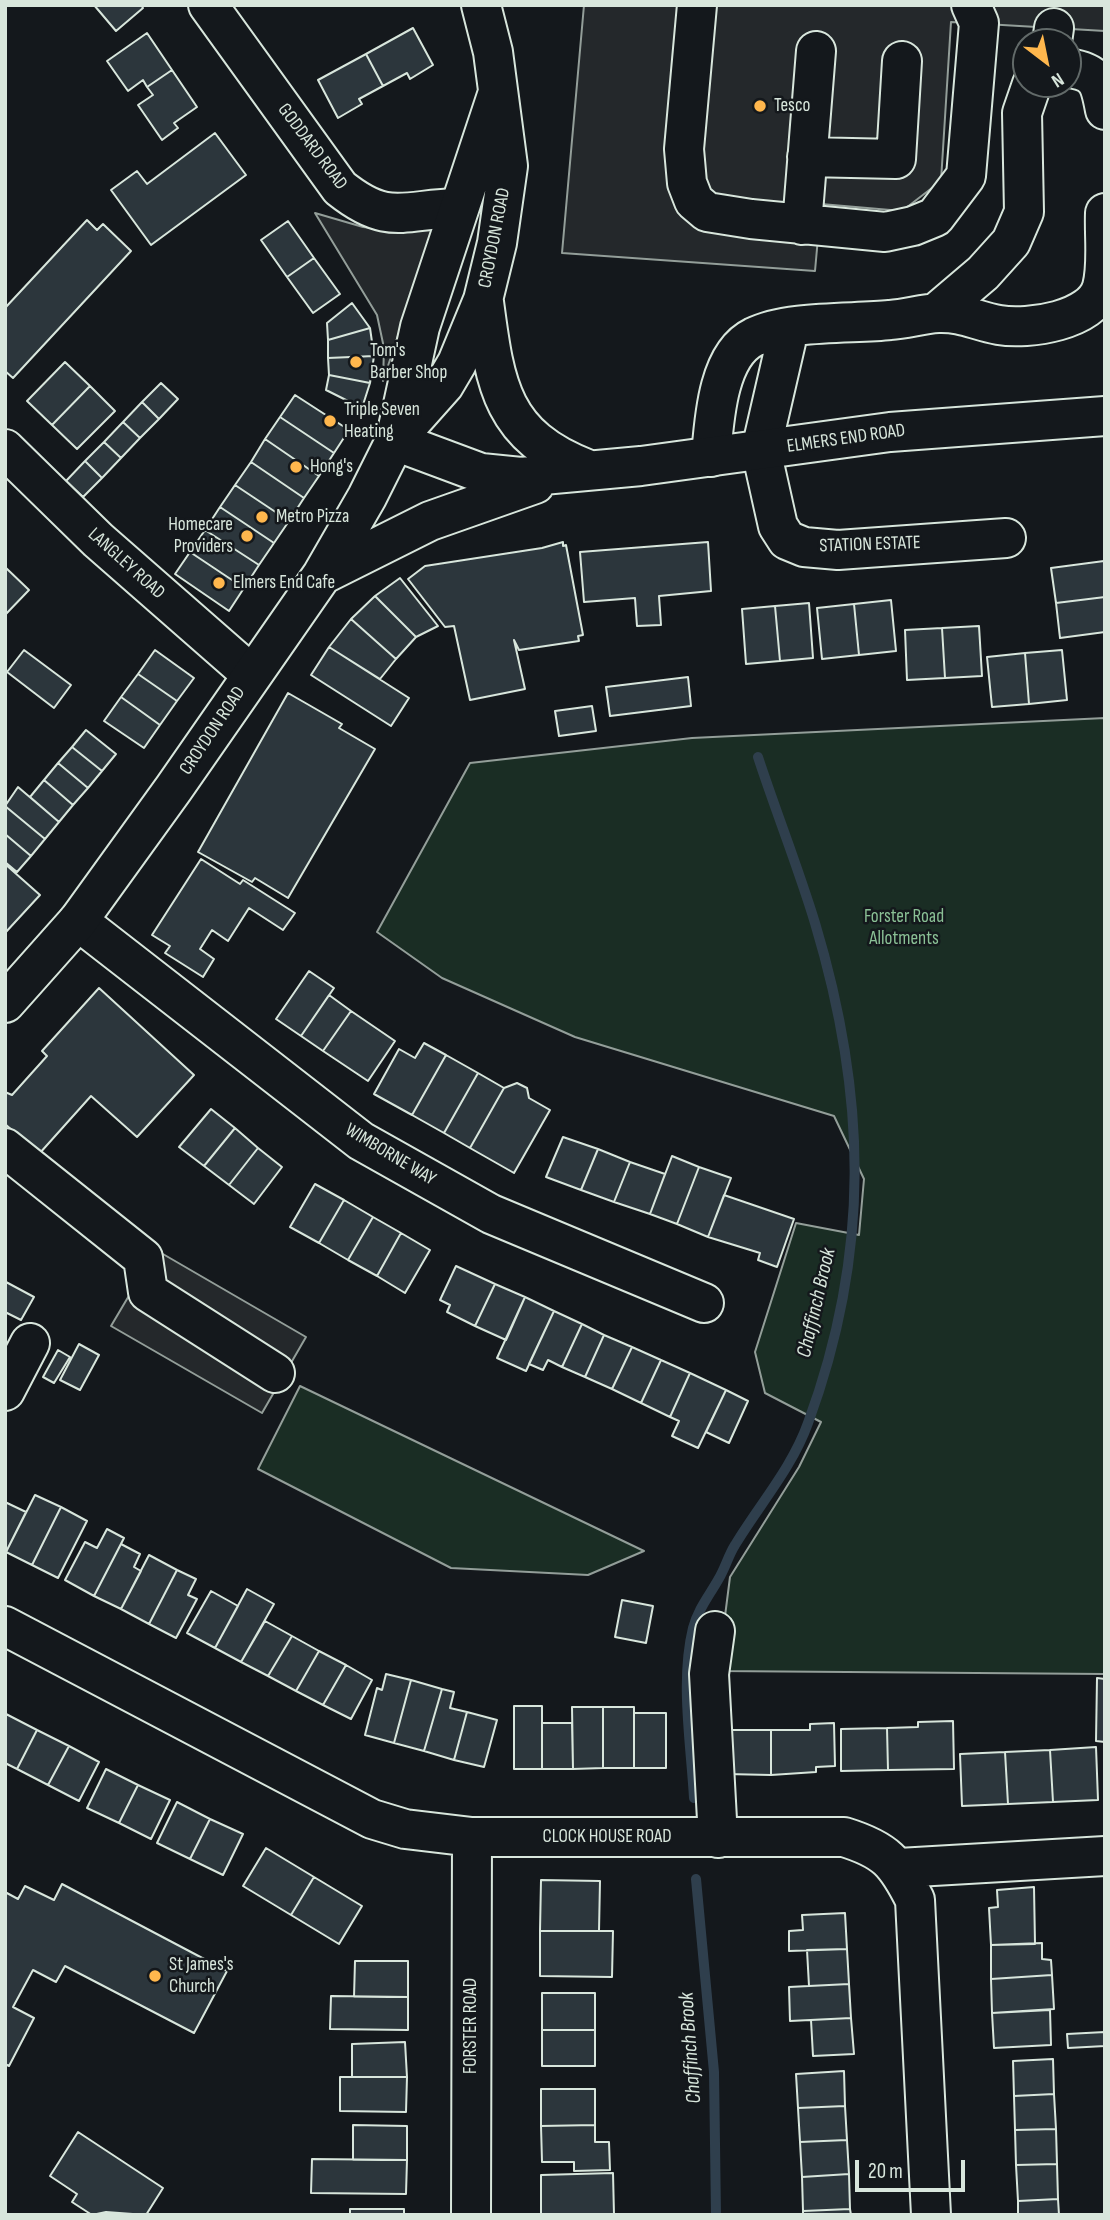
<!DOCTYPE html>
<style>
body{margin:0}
#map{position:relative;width:1110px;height:2220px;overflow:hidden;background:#14181c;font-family:"Sofia Sans Condensed",sans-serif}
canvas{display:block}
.frame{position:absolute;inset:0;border:7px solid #d8e6dc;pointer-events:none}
.north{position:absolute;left:1012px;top:28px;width:70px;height:70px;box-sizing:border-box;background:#14181c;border:2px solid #626a69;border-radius:50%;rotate:148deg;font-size:19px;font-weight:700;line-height:28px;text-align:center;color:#d8e6dc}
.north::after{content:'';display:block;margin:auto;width:24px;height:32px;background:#ffb74d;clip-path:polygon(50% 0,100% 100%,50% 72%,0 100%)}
.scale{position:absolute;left:855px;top:2160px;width:110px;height:32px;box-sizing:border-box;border:4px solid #d8e6dc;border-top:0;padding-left:9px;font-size:21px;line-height:24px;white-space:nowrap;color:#d8e6dc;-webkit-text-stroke:5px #14181c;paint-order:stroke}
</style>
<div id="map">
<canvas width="1110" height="2220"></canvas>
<div class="frame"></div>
<div class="north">N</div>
<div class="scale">20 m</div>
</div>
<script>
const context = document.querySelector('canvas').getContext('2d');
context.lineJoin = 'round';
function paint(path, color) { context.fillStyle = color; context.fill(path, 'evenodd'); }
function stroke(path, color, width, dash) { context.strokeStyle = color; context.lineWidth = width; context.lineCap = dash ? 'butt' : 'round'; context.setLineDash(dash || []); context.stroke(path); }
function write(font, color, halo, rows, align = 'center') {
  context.font = font + ' "Sofia Sans Condensed",sans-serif'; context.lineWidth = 5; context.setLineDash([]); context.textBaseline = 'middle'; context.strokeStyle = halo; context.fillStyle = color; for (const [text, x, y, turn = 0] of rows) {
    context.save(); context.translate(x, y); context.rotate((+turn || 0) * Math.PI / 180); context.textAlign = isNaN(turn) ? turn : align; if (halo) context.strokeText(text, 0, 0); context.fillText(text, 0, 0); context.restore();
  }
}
const green = new Path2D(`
 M1105,718V1674L718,1671L730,1577L799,1467L821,1422L765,1393L755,1352L796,1223L859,1235L864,1179L834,1116L575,1037L442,978L377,932L470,763L692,738Z
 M300,1386L644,1551L588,1575L451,1568L258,1469Z`);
const parking = new Path2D(`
 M584,5H1105V31L951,22L941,181L902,211L821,204L815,271L562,253Z
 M315,213L363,227L388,230L435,224L383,381L384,348L377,315Z
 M156,1250L306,1337L262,1413L111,1326Z`);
const stream = new Path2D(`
 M694,1798C691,1744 680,1681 693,1628C698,1609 709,1596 718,1580C725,1569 728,1556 735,1545C759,1505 792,1468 808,1423C871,1252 867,1096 815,923C798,867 776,812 758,757
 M696,1879L714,2072L716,2215`);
const building = new Path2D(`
 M94,5H141L143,8L116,31Z
 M413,28L433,65L410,79L407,73L383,86L366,54Z
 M147,33L172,70L147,87L143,80L128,91L107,61Z
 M366,54L383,86L359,99L362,104L338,118L318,80Z
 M172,70L197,107L174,123L178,128L162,140L138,105L153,95L147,87Z
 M215,133L246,175L151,245L111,190L137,171L147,184Z
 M87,220L97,230L103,224L131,251L13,378L5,371V308Z
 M288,221L314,258L287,277L261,240Z
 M314,258L340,294L313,313L287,277Z
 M352,303L370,328L328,340L327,323Z
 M370,328L374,356L328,358V340Z
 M374,356L370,383L329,375L328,358Z
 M65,362L90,386L52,425L27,401Z
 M329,375L370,383L362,408L326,390Z
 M161,383L178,399L159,419L142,402Z
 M90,386L115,411L77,449L52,425Z
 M295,395L349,430L334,453L280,417Z
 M142,402L159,419L140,438L123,422Z
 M280,417L334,453L319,476L265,439Z
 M123,422L140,438L121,458L104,442Z
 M265,439L319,476L304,498L251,462Z
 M104,442L121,458L102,478L85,461Z
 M85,461L102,478L83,497L66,481Z
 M251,462L304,498L289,521L235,485Z
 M235,485L289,521L274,543L220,507Z
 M220,507L274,543L259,565L205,530Z
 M205,530L259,565L244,588L190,552Z
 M563,542V546L566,545L583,635L578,636L579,641L519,650L514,640L525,689L470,700L454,626L445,627L408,579L425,566L542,548Z
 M708,542L711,591L659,596L661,625L637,626L635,598L584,602L580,552Z
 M190,552L244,588L229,611L175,574Z
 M1104,561L1105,597L1056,603L1051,568Z
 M5,567L29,590L5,615Z
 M400,578L438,626L416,637L375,596Z
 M375,596L416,637L396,659L351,619Z
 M1105,597V632L1060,638L1056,603Z
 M891,600L896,651L859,655L854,604Z
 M809,603L813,658L780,661L775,606Z
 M854,604L859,655L822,659L817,608Z
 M775,606L780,661L746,664L742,609Z
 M351,619L396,659L380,679L329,647Z
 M979,626L982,676L945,678L942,628Z
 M942,628L945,678L907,680L905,630Z
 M329,647L409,698L391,726L311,675Z
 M24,650L71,685L54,708L7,672Z
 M155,650L194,678L177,701L138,674Z
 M1062,650L1067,700L1029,704L1025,653Z
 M1025,653L1029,704L992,707L987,657Z
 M138,674L177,701L160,725L121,697Z
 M688,677L691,706L610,716L606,687Z
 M288,693L342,724L339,728L375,749L288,898L255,878L252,882L198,852Z
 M121,697L160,725L144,748L104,721Z
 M592,706L596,731L559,736L555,711Z
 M86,730L116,754L102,771L72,747Z
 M72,747L102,771L88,788L58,763Z
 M58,763L88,788L73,805L44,780Z
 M44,780L73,805L59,822L30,797Z
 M18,787L59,822L45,839L5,806Z
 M5,806L45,839L31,856L5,834Z
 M5,834L31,856L17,872L5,862Z
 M201,859L240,884L243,880L295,913L283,930L249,908L228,941L212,930L200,949L214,959L203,977L165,953L170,946L152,935Z
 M5,864L40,895L5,933Z
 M309,971L334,988L301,1036L276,1019Z
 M99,988L194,1075L137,1137L91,1096L39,1154L5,1124V1092L12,1095L47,1056L42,1051Z
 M329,995L351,1011L323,1051L301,1036Z
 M351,1011L395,1041L368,1081L323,1051Z
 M424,1043L446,1055L412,1115L374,1094L399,1049L415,1058Z
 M446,1055L478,1073L444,1133L412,1115Z
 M478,1073L504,1088L470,1148L444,1133Z
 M517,1083L527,1088L529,1098L550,1110L514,1173L470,1148L504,1088Z
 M211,1109L235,1128L204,1166L179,1147Z
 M235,1128L258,1148L229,1185L204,1166Z
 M563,1137L598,1149L581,1190L546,1177Z
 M258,1148L282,1167L254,1204L229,1185Z
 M598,1149L630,1162L614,1202L581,1190Z
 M672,1156L699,1167L677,1224L650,1214Z
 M630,1162L665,1174L650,1214L614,1202Z
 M699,1167L731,1178L708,1237L677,1224Z
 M315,1184L344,1200L319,1243L290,1227Z
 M724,1195L794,1219L777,1267L758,1260L760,1253L708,1237Z
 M344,1200L373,1217L348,1260L319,1243Z
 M373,1217L401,1233L377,1276L348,1260Z
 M401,1233L430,1250L405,1293L377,1276Z
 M456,1266L495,1284L475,1326L447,1312L450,1305L440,1300Z
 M6,1282L34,1297L21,1320L5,1312Z
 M495,1284L525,1297L506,1340L475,1326Z
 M525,1297L554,1311L526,1371L497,1358Z
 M554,1311L582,1324L562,1367L548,1360L543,1370L529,1364Z
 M582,1324L604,1335L585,1377L562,1367Z
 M604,1335L632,1347L612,1389L585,1377Z
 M79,1344L99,1355L80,1390L60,1380Z
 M632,1347L661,1360L641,1403L612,1389Z
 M58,1350L70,1357L54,1383L43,1377Z
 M661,1360L690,1373L670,1417L641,1403Z
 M690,1373L726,1390L698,1448L672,1436L679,1421L670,1417Z
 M726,1390L748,1401L729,1443L706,1432Z
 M35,1495L61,1507L32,1565L6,1552Z
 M5,1502L26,1512L6,1552L5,1551Z
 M61,1507L87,1521L58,1578L32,1565Z
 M107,1529L124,1538L94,1596L65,1580L85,1542L97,1548Z
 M121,1544L140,1554L134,1567L141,1571L121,1609L94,1596Z
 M149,1555L177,1570L149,1624L121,1609Z
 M177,1570L196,1579L188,1595L197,1599L176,1638L149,1624Z
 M247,1589L274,1604L241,1662L215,1648Z
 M211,1591L238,1606L215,1648L187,1633Z
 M622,1600L653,1606L646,1643L615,1637Z
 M265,1621L292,1636L268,1676L241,1662Z
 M292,1636L319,1651L296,1691L268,1676Z
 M319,1651L346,1665L323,1705L296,1691Z
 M346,1665L372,1680L351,1719L323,1705Z
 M386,1674L411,1680L394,1743L365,1735L377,1688L382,1690Z
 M1097,1678L1105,1679V1742L1096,1741Z
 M411,1680L442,1689L424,1751L394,1743Z
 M442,1689L454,1692L450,1708L467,1712L454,1760L424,1751Z
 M514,1706H542V1769H514Z
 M572,1707H603V1768L573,1769Z
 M603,1707H634V1768H603Z
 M467,1712L497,1720L484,1767L454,1760Z
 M634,1713H666V1768H634Z
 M6,1714L37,1730L17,1769L5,1763Z
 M953,1721L954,1769L888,1770L887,1728L918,1727V1722Z
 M542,1723H572L573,1769H542Z
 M834,1723L835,1766L816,1767V1772L771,1775V1730H810V1724Z
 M887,1728L888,1770L841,1771V1729Z
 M37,1730L69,1746L48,1785L17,1769Z
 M726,1730H771V1775L726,1774Z
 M69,1746L99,1762L79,1801L48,1785Z
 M1096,1747L1098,1800L1053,1802L1050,1750Z
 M1050,1750L1053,1802L1008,1804L1005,1752Z
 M1005,1752L1008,1804L962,1806L960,1754Z
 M106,1769L138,1785L119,1823L87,1808Z
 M138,1785L170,1800L151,1839L119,1823Z
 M177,1802L210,1819L190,1859L157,1843Z
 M210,1819L243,1834L223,1875L190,1859Z
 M266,1848L314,1877L291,1915L243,1886Z
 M314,1877L362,1906L339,1944L291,1915Z
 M541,1880L600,1881L599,1931H540Z
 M62,1884L227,1971L194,2033L65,1966L56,1982L33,1970L13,2007L34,2018L9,2066L5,2064V1892L18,1899L25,1886L54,1900Z
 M1034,1887L1035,1944L991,1945L989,1908L998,1907L997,1890Z
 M845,1913L847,1949L789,1951V1931L803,1930L802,1915Z
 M540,1931H613L612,1977L540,1976Z
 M1042,1943V1959L1051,1960L1052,1975L991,1979V1945Z
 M847,1949L849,1984L809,1986L807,1950Z
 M355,1961H408V1997H354Z
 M1052,1975L1054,2009L992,2013L991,1979Z
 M849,1984L851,2018L790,2021L789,1987Z
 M542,1993H595V2030H542Z
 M331,1996L408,1997V2030L330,2029Z
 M1050,2010L1051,2045L994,2048L992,2013Z
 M851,2018L854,2054L813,2056L811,2020Z
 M542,2030H595V2066H542Z
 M1105,2032V2046L1068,2048L1067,2034Z
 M405,2042L407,2077H352V2044Z
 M1053,2059L1054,2094L1014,2096L1013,2061Z
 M844,2071L845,2106L798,2108L796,2074Z
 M340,2077H407L406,2112L340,2111Z
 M541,2089H595V2125L541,2126Z
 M1054,2094L1056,2129L1015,2130L1014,2096Z
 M845,2106L847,2140L800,2142L798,2108Z
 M353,2125L407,2126V2160H353Z
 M595,2125V2142H609L610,2170L574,2171V2162H542L541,2126Z
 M1056,2129L1057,2164L1016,2165L1015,2130Z
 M78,2132L163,2188L146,2215L106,2212L92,2215L72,2202L77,2194L50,2176Z
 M847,2140L849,2174L802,2177L800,2142Z
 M312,2159L407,2160L406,2194L311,2193Z
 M1057,2164L1058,2199L1018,2201L1016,2165Z
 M613,2173L614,2215H541V2175Z
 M849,2174L850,2209L803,2211L802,2177Z
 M1058,2199L1059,2215H1018V2201Z
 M350,2209H404V2215H350Z
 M850,2209L851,2215H803V2211Z`);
const minor = new Path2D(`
 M208,5L340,188C389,227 404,209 458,208
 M697,5L684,149L687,183L694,201L707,212L751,219L885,232L913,226L935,217L966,176L979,23L971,5
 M1052,42L1054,28
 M1068,68C1098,72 1100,83 1105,110
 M807,157L896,159L902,61
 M802,225L816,51
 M936,313L983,273L1011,242L1024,212L1022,113L1032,84
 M789,329L761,450L778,526L787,540L804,547L838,550L1006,538
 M5,449L98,540L251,674
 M711,457C714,422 717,355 754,337C787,320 853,324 890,320C906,319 922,314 938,313C963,312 976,321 999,325C1028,330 1093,321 1102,287C1108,266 1104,236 1105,213
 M78,921L361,1141L491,1214L704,1303
 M5,1148L143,1258L148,1292L275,1373
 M5,1391L30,1343
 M5,1626L372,1819L405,1829L472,1837H844C886,1850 896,1862 915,1900L931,2215
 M715,1631L709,1674L718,1838
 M899,1868L1105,1856
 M471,2215L472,1837`);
const major = new Path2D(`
 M484,302C495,385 501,436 587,469
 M396,439L444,385L457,363L483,300L497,243L508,166L493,52L481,5
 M395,441L481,473L521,477L641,466L890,432L1105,416
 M322,575L430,521L535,484
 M5,1003L78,921L174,788L322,575L367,497L395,441L420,327L498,92`);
const markers = [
 [760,106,7,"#ffb74d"],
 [356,362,7,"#ffb74d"],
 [330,421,7,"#ffb74d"],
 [296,467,7,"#ffb74d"],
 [262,517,7,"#ffb74d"],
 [247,536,7,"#ffb74d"],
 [219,583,7,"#ffb74d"],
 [155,1976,7,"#ffb74d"]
];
const poiNames = [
 ["Tesco",774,106],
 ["Tom's",370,351],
 ["Barber Shop",370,373],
 ["Triple Seven",344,410],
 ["Heating",344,432],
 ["Hong's",310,467],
 ["Metro Pizza",276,517],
 ["Homecare",233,525,"right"],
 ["Providers",233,547,"right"],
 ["Elmers End Cafe",233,583],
 ["St James's",169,1965],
 ["Church",169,1987]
];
const streetNames = [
 ["GODDARD ROAD",312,147,53],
 ["CROYDON ROAD",495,238,-79],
 ["ELMERS END ROAD",846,439,-8],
 ["STATION ESTATE",870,545,-2],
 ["LANGLEY ROAD",126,564,42],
 ["CROYDON ROAD",213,731,-56],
 ["WIMBORNE WAY",390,1155,31],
 ["CLOCK HOUSE ROAD",607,1837],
 ["FORSTER ROAD",471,2026,-90]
];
const parkNames = [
 ["Forster Road",904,917],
 ["Allotments",904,939]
];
const waterNames = [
 ["Chaffinch Brook",817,1303,-77],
 ["Chaffinch Brook",691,2048,-94]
];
paint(green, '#1a2d24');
stroke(green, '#939e99', 2);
paint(parking, '#24282b');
stroke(parking, '#939e99', 2);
stroke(stream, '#2f3f4d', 10);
paint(building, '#2c363c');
stroke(building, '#d8e6dc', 2);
stroke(minor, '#d8e6dc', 42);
stroke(major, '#d8e6dc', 42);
stroke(minor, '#14181c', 38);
stroke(major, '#14181c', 38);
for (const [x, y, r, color] of markers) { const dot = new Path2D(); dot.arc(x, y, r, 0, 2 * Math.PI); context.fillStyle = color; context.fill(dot); stroke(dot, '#14181c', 2.5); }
write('19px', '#d8e6dc', '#14181c', poiNames, 'left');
write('19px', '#d8e6dc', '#14181c', streetNames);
write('19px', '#8ac095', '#14181c', parkNames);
write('italic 21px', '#d8e6dc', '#14181c', waterNames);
</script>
